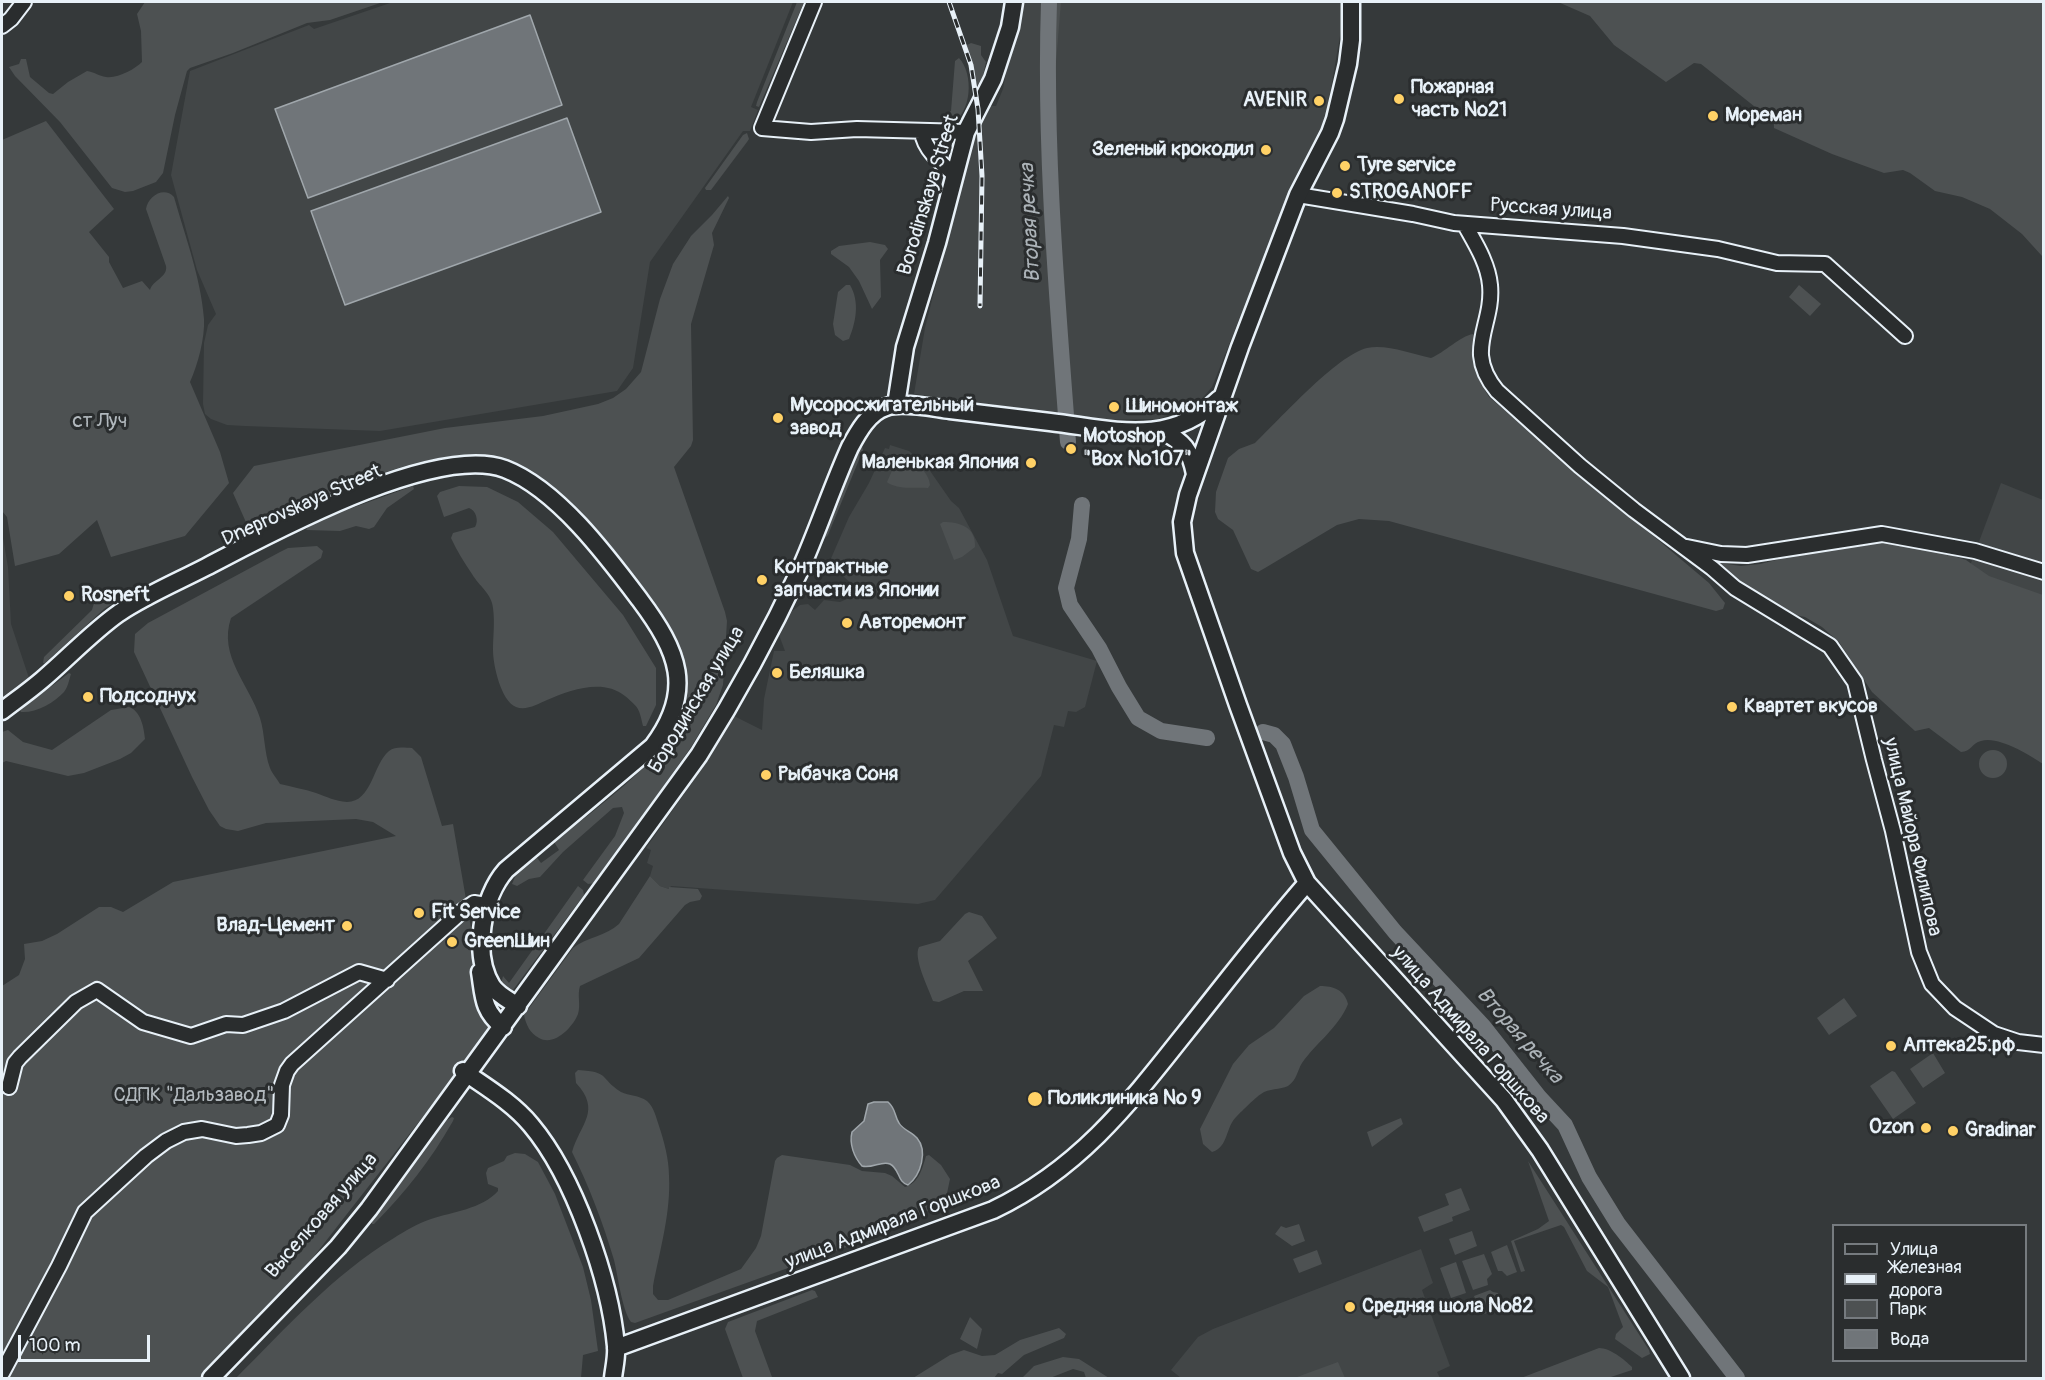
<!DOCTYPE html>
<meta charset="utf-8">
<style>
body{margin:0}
#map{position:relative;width:2045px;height:1380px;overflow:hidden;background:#35393a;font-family:Pangolin,sans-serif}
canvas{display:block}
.frame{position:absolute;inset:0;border:3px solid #e8f1f8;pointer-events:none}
.legend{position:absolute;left:1832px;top:1224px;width:195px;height:138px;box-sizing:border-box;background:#2a2d2e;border:2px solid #767b7f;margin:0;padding:8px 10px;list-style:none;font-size:18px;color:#e8f1f8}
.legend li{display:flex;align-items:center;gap:12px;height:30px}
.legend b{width:30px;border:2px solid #767b7f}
.scale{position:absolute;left:18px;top:1335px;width:132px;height:27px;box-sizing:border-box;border:3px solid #e8f1f8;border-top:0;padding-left:8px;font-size:18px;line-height:21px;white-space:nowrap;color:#e8f1f8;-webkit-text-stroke:4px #2a2d2e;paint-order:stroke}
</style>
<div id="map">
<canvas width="2045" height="1380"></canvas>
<div class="frame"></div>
<ul class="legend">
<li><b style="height:8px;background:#2a2d2e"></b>Улица</li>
<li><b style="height:8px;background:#e8f1f8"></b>Железная дорога</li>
<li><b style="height:16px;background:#4d5152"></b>Парк</li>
<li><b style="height:16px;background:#707579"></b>Вода</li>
</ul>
<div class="scale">100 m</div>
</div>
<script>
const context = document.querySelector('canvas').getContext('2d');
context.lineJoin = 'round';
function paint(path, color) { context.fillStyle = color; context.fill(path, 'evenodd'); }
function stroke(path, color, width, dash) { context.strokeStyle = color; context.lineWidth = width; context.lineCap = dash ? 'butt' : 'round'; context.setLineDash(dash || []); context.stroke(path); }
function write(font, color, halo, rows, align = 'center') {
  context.font = font + ' Pangolin,sans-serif'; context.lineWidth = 6; context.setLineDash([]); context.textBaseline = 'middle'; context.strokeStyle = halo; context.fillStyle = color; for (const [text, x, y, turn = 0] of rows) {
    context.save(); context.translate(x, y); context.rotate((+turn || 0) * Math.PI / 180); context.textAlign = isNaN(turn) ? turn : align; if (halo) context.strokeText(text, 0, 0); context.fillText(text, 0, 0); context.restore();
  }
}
const built = new Path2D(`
 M393,2H793L751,107L758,110L750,131H743L650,262L633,368L617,391L380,431L245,426L227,425L211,419L205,414L203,404L204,343L208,325L216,314L197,270L171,175L190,71L309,25L314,29Z
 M1019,2H1342L1343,19L1325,122L1293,186L1212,387L1199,402L1159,419L1085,420L1019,408L914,394L925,328L970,148L986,106H996L1003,89Z
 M890,445L909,451L928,468L951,501L959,508L987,560L1013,636L1097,661L1085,707L1076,712L1068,711L1064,727L1054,725L1041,776L935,900L918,904L671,886L669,889L660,886L650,876L653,866L647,863L651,850L646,848L706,763L734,716L762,730L764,699L774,651H785L779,635L782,619L800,605L808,604L815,610L824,600L840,602L856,595V588L829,563L849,517L869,483L885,448L889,449Z
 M2001,483L2043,500V596L1968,571Z
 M2,532L8,567L11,624L30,681L2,703Z
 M1421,1249L1433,1283L1422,1290L1450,1366L1437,1372L1440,1378H1181L1171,1370L1198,1337L1213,1329Z`);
const green = new Path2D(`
 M145,2H383L330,20L307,23L233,53L190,68L187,71L175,115L163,173L156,182L133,191L125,192L112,188L60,122L15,76L9,67L19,64L21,59H26L30,77L49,93L53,94L68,82L87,71C94,72 99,76 106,77C117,79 135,69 142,62L141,31L137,14Z
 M797,2H804L759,107L756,106L757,102Z
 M1054,2H1061L1053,99L1050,96Z
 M1558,2H2043V264L2042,256L2022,234L1990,209L1962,197L1935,191L1910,173L1903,170L1884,173L1832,154L1774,128V122L1701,64L1694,63L1666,82L1614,45L1590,16Z
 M971,43L981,46V55L986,62L980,89C974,81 971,60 967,48V45Z
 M959,58C974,74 972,113 951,124L945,121L944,115L951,111L955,61Z
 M46,121L114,209L89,232L109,257V262L123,288L142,281L150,290C153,280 168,277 166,266L146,209C148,196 164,186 174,197C185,236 201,278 204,319C205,338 198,364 190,382L220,452L229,483L185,536L111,557L97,520L59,554L15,566L7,517L2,511V140Z
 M747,133L749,139L747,142L711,190H706L705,188L743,135Z
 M728,196L729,198L712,233L714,245L691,324L693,440L691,446L674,467L725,612L727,621L723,685L716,705L691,747L595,883L588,884L583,880L615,836L624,813L622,807L613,808L563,852L540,877L529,879L517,886L512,884L517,872L535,855L541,863L559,850L554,842C589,814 668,758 681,715C687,698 689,680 684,662C674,617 629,569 598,535C584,520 570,503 555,489C539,475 507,457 486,455C411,450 317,501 249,529L233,493L254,466L445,428L543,416L598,404L613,398L626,389L641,372L660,299L673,264L691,236L712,215Z
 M870,242L885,245L888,249L880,260L881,297L872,309L859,281L849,267L831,254V251L839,246Z
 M846,285H850C860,302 856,322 849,339L843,341L835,335L833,324L838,292Z
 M1799,285L1821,304L1810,316L1789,297Z
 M1473,334L1475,336C1472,363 1475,374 1489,397L1709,583L1725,603L1723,609L1716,611L1389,521L1359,519L1337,525L1265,568L1258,572L1251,569L1233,530L1218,519L1215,512L1216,492L1228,458L1239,449L1255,443C1279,420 1337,355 1367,348C1387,344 1411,354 1431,358C1444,353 1460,336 1473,334Z
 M862,446L863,450L828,535L824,539L822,537L850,466L859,447Z
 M899,460C913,459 929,471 930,485L928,488C914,487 901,490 888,483L887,482L895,464Z
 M413,486L414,489L387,508L374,527L369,529L356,526L340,531L306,530L308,527L341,512Z
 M459,486L487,487L518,502L553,532L623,615L656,668V705L646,726H643C639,708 639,708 625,696C603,678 570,690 547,700C538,704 526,711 516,707C501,701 493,665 493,650C493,636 495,623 493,608C492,594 479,586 472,574C464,562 457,551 451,538L453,533L475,527C479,521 476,510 469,508L444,517L437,496L440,492Z
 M943,522C960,522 976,527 975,547L962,557L954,560L940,524Z
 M1884,542L1951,555L1966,560L1989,576L2043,595V764C2030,755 1997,735 1981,741C1972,743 1971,752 1961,752L1929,728L1915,731L1872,692L1839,642L1822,627L1805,617L1773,610L1714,565L1720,563L1741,566L1760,564L1793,556Z
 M317,546L323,551L321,558L231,618C218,656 249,684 260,718C265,734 264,752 270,768C272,773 277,779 280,784C292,787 304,789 316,793C327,797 335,801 347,802C372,802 373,764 389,751C395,746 405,748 412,748L421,757L442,826L453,824L489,1032L283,1296L206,1378H2V986L19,975L25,959L24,944L42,941L57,934L99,907H111L123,912L173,882L396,836L373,822L356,819L266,823L238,831L226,829L220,826L209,810L192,777L134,652L135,634L148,623L280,552L288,548Z
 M112,590H125L129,593L104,609L45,663H43L44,657L92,610C95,598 100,593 112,590Z
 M69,673L71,674C69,680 68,687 64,692C54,703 36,713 21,712L20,710Z
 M129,707C141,711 144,728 145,739L131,753L120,759L84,773L68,776L6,761L2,763V732L8,730L23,742L52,750L111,710Z
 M1979 764a14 14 0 1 1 28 0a14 14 0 1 1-28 0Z
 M650,876L660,886L669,889V887L698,889L702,896L700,900L690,902L685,905L639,958L580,986C577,995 581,1005 578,1014C573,1027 554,1047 539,1038C530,1033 526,1025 524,1015L573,948C587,937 606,936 619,924Z
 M578,886L583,890L584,895L513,990L508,991L501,984L503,976L509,983Z
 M969,912L982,916L997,938L968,961L983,991H964L939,1002L933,1001C928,987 913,958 919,947L940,941L965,914Z
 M1320,986C1333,986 1345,990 1348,1004C1339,1027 1316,1043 1302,1063C1297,1071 1297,1080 1288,1086C1280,1090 1269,1088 1261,1094C1256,1097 1242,1111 1237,1116C1225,1127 1229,1147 1212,1152L1203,1144L1200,1129L1233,1064L1249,1045L1274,1028L1304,996Z
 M1844,998L1857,1016L1829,1035L1817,1018Z
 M1933,1053L1945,1073L1923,1088L1910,1069Z
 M578,1070C611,1072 599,1078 621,1092C629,1096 639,1095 647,1101C654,1107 656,1117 659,1126C664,1141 669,1159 669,1176C671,1212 660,1250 653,1286V1294L658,1300H668L741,1269L756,1248L761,1236L775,1161L777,1158L782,1155L850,1165L862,1171L885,1173L892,1176L905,1187C919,1183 922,1169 926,1156L929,1155L941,1165L950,1179L945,1203L866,1240L635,1323L631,1322C622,1310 618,1276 614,1260C603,1223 589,1186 572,1152C580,1124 602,1111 576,1083L575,1073Z
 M1892,1071L1895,1072L1916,1103L1893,1119L1870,1086Z
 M452,1117L454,1118L453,1121C431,1160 405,1193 374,1224H372L371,1219L401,1176L447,1120Z
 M1401,1118L1403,1124L1372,1147L1367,1132Z
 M515,1153L525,1154L538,1162L555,1194L583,1267L591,1300L598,1351L583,1355L581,1378H236C286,1328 333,1275 394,1238C405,1231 418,1223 431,1219C452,1212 482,1209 498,1191V1188L488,1184L486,1173L488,1168L504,1161L507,1156Z
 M1528,1161L1649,1350L1650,1354L1642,1358L1615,1339L1616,1334L1623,1327L1608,1287L1587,1271L1564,1227L1561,1225L1514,1241L1525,1271L1521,1272L1511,1241L1538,1229L1549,1221Z
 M1461,1188L1470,1210L1452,1217L1453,1221L1424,1232L1418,1217L1449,1205L1445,1194Z
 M1299,1224L1305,1241L1292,1246L1275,1234L1281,1226L1286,1228Z
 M1472,1231L1477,1246L1455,1255L1449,1239Z
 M1507,1245L1517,1272L1507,1276L1502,1271H1498L1491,1252Z
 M1317,1250L1322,1264L1299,1273L1293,1259Z
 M1484,1254L1492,1274L1487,1279L1488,1285L1473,1290L1462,1261Z
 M1456,1262L1466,1293L1451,1298L1440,1268Z
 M812,1290L815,1291L818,1297L757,1321L755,1331L772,1377L743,1378L725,1329L728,1322Z
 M1490,1290L1493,1292L1498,1293L1503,1306L1482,1315L1474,1296Z
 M970,1317L982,1329L977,1349L960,1339Z
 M1059,1328L1066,1334L1064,1338L1024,1355L1002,1374L998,1373L994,1378H913L950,1355L964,1350L982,1356L995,1355L1020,1340Z
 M1599,1348C1610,1348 1624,1359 1632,1367V1370L1608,1378H1521Z
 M1063,1357L1079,1359L1109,1378H1086L1084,1372L1073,1369L1050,1378H1022L1034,1366Z
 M1338,1362L1345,1378H1297V1377Z`);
const water = new Path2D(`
 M530,15L562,105L308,198L275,109Z
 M567,118L601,212L345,305L311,211Z
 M874,1102H888C896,1109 894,1115 899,1123C903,1130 912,1132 917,1138C928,1151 921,1175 908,1185C897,1182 900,1169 890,1164C882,1160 872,1169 862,1166C854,1157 849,1144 852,1132L864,1121L868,1104Z`);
const river = new Path2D(`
 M1049,2C1044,148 1057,295 1068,442
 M1082,505L1079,539L1066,588L1070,605L1099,648L1119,687L1138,718L1161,731L1207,738
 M1263,732L1274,735L1283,744L1296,777L1312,830L1395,932L1483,1026L1539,1097L1565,1125L1589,1177L1618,1224L1737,1378`);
const minor = new Path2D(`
 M814,2L762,128L811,132L857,129L966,132
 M2,26L11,19L24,2
 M922,132C924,150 942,164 955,175
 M1298,195L1413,214L1454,223L1623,236L1718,249L1777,263L1825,264L1905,336
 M1465,225C1475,243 1488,263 1490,285C1494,326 1463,350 1497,391L1580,466L1634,510L1712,568L1735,588L1830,646L1855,682L1874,760L1893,831L1919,952L1932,984L1955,1008L1994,1034L2018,1042L2044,1045
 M1687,547L1721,554L1747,555L1882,534L1975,551L2044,572
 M9,1087L15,1063L20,1057L76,1002L97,990L143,1022L191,1036L226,1024L243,1025L284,1011L359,972L387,980
 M2,1373L59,1266L85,1212L146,1156L166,1141L184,1132L202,1129L236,1136L248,1135L261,1133L277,1125L281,1115L282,1085L287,1071L292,1064L461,912L474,903L486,905`);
const major = new Path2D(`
 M1351,2V40L1348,64L1335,119L1330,133L1298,195L1240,347L1188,495L1182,522L1185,553L1238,705L1292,853L1307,883L1504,1100L1540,1150L1681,1378
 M896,405L905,347L937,243L966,132L993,79L1010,27L1014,2
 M1162,430C1184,443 1190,449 1195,474
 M2,711C15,701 29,691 42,680C68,658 92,632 119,613C146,595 177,582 206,567C270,534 435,443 505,469C557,489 607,556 640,600C678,651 695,690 653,746L506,870C482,897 472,954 492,986C498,995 509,1000 518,1006
 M480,972C484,996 482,1010 503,1027
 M463,1071C486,1087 513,1103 531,1125C574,1176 610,1280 616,1346C617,1357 614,1368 613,1378
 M616,1348L993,1210C1079,1169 1129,1104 1186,1032C1226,982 1265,931 1307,883
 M211,1378L338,1247L369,1209L699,755C736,696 770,634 800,570C818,530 832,487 850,447C858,432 869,412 886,407C902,401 933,408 950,410C983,414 1017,418 1050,422C1112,429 1168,448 1219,399`);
const rail = new Path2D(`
 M949,2L971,65L978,109L982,176L980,306`);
const markers = [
 [1399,99,6,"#ffd166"],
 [1319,101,6,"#ffd166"],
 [1713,116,6,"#ffd166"],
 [1266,150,6,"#ffd166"],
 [1345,166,6,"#ffd166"],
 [1337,193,6,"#ffd166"],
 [1114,407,6,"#ffd166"],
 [778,418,6,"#ffd166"],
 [1071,449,6,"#ffd166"],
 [1031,463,6,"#ffd166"],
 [762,580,6,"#ffd166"],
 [69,596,6,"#ffd166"],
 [847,623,6,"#ffd166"],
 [777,673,6,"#ffd166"],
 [88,697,6,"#ffd166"],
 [1732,707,6,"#ffd166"],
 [766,775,6,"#ffd166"],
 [419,913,6,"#ffd166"],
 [347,926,6,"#ffd166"],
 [452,942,6,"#ffd166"],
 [1891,1046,6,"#ffd166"],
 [1035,1099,8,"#ffd166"],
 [1926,1128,6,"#ffd166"],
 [1953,1131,6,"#ffd166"],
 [1350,1307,6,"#ffd166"]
];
const poiNames = [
 ["Пожарная",1411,88],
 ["часть №21",1411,111],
 ["AVENIR",1307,101,"right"],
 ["Мореман",1725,116],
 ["Зеленый крокодил",1254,150,"right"],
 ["Tyre service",1357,166],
 ["STROGANOFF",1349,193],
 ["Мусоросжигательный",790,406],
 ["завод",790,429],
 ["Шиномонтаж",1126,407],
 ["Motoshop",1083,437],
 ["\"Box №107\"",1083,460],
 ["Маленькая Япония",1019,463,"right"],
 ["Контрактные",774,568],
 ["запчасти из Японии",774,591],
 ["Rosneft",81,596],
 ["Авторемонт",859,623],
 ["Беляшка",789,673],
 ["Подсоднух",100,697],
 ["Квартет вкусов",1744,707],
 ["Рыбачка Соня",778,775],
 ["Fit Service",431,913],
 ["Влад-Цемент",335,926,"right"],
 ["GreenШин",464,942],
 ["Аптека25.рф",1903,1046],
 ["Поликлиника № 9",1048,1099],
 ["Ozon",1914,1128,"right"],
 ["Gradinar",1965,1131],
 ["Средняя шола №82",1362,1307]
];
const streetNames = [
 ["Borodinskaya Street",929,195,-73],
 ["Русская улица",1551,210,4],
 ["Dneprovskaya Street",302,506,-24],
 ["Бородинская улица",697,700,-59],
 ["улица Майора Филипова",1912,837,77],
 ["улица Адмирала Горшкова",1470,1035,49],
 ["Выселковая улица",322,1216,-49],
 ["улица Адмирала Горшкова",893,1223,-21]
];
const parkNames = [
 ["ст Луч",100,422],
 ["СДПК \"Дальзавод\"",194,1096]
];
const waterNames = [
 ["Вторая речка",1031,223,-93],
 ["Вторая речка",1519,1036,49]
];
paint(built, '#424647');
paint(green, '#4d5152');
paint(water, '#707579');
stroke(water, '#a0a7ac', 1.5);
stroke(river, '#707579', 16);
stroke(minor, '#e8f1f8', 18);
stroke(major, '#e8f1f8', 21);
stroke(minor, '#2a2d2e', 14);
stroke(major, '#2a2d2e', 16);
stroke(rail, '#e8f1f8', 5);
stroke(rail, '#2a2d2e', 3, [9]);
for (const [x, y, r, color] of markers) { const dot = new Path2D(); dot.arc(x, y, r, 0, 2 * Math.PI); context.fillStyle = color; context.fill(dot); stroke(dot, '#2a2d2e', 2); }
write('bold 20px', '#e8f1f8', '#2a2d2e', poiNames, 'left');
write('20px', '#e8f1f8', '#2a2d2e', streetNames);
write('20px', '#b2b9be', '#2a2d2e', parkNames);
write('italic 21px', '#acb3b8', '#2a2d2e', waterNames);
</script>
